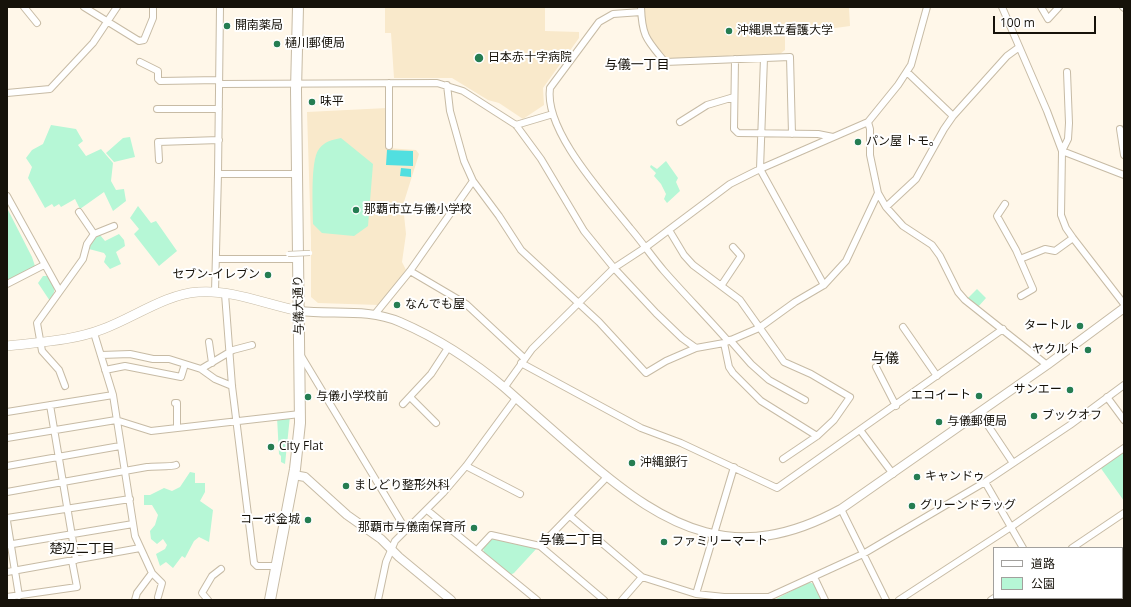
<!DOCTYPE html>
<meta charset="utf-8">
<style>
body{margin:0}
#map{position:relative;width:1131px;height:607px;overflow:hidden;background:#fff7e9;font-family:"Open Sans","Noto Sans JP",sans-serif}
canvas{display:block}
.frame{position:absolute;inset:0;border:8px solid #16120a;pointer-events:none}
.legend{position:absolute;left:993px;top:547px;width:130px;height:52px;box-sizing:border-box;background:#fff;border:1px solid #a2a09d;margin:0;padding:5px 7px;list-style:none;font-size:12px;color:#16120a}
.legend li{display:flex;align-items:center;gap:8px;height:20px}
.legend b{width:20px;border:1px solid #a2a09d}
.scale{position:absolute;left:993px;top:16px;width:103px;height:18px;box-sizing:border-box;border:2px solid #16120a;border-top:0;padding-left:5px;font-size:12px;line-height:14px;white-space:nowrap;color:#16120a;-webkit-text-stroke:3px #fff;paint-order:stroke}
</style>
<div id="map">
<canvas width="1131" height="607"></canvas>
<div class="frame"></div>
<ul class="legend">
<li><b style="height:5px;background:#fff"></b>道路</li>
<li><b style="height:11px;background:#b6f7d6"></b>公園</li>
</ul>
<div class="scale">100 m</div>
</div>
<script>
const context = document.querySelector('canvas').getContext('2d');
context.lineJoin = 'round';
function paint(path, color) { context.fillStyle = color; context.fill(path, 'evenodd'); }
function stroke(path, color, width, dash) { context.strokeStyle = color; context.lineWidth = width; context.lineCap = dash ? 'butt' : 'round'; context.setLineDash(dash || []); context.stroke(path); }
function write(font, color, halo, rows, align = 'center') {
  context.font = font + ' "Open Sans","Noto Sans JP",sans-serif'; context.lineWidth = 4; context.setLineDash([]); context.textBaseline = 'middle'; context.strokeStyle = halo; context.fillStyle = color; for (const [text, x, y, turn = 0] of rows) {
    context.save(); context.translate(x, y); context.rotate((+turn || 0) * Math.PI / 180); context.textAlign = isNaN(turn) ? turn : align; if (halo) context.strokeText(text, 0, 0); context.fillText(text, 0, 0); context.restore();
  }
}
const built = new Path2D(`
 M385,7H545V31L579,32V38L543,88L544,105L523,119L499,103L488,100L452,78H394L391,33H385Z
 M645,7H849L850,26L785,35V50L780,54L667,61L653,44L645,27Z
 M387,108V148L416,150L419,154L403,205L406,234L402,262L406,270L379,305L318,303L311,297V239L307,112Z`);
const green = new Path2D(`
 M51,125L76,129L83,141L78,145L86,156L101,149L113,163L111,181L116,190L124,189L126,201L113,211L104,192L80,209L75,199L61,207L59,204L54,207L52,204L45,208L28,178L32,167L26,158L32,150L43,144Z
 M130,137L135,157L114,162L106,153L123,138Z
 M341,138L373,164L368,226L354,236L322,233L313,224C313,209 310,160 319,149C325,141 332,140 341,138Z
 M666,161L678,178L676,182L680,191L667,203L664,199L666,194L661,184L654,176L656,173L650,167L651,165L657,169Z
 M138,206L151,223L156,221L177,251L159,266L134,234L139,229L130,218Z
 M7,208L32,257L35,266L7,281Z
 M119,234L124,240L125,246L116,252L121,264L110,269L104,262L106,256L104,253L89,249L93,239L100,235L105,241Z
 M43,276H48C55,288 57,288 50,301L38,283Z
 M977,289L986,298L978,307L968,298Z
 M290,416L285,464L281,462V456L279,454L277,417Z
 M1124,451V501L1100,467Z
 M190,472L195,473V483H205V492L200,501L213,510L209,542L199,537L194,541L185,558L182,556L173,568L166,562L160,566L156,554L165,549L167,545L163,539L157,544L151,539L150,531L155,525L158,515L152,505H144V495H150L164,488L172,491L180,487Z
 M495,537L537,548L514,573L510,575L484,553L483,548L491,539Z
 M809,582L814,584L822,600H774Z`);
const water = new Path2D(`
 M387,150L413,151V166L386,165Z
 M401,168L411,169V177L400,176Z`);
const minor = new Path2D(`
 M24,7L37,23
 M84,7L139,41L144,40L153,18V7
 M641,7C642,37 647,40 665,62L790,57L792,134
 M1002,7L1047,111L1062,151L1124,175
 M1041,7L1048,19L1059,7
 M1123,7L1124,8
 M641,12L613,14L599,22L550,88C544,131 604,195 630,228C642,242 652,257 664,271C685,295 707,317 728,341
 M764,58L760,169L824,285
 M735,59L734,129L738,133L818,134L833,137
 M140,62L158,71V79L160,81L219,80
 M907,72L953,116
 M1067,72L1069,123L1068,139L1062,151L1061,215L1066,228L1073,238L1124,304
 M219,84L437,83L463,91L516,125L541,159L584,231L614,268L656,313L682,338L696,348
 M447,85L450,111L464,161L473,181L499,216L521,250L599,322L646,373L666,361L696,348L724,343L759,328L795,302L824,285L846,261L878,193
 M7,93L50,89L93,43L117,7
 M157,109H219
 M680,122L707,105L734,97
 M868,122L870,129V155L878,193L886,207L903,226L932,245L940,256L958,292L965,300L1047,365
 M516,125L553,114
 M1120,129L1124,155
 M389,146V83
 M159,160L158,142L219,140
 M218,174H298
 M7,196L59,290
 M1005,204L997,216L1016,250L1033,289L1021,296
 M886,207L916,179L944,129L953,116L1007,56L1018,48
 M79,212L94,234
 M669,230L684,255L693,265L740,300L784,362L811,374L850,397L834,420L817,436L783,459
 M216,259H299
 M1020,259L1045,249L1055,251L1073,238
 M410,271L466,304L524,358
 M7,284L44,265
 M721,286L741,256L733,247
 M215,292L218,174L220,7
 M225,294L232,386L254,563L257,566H277
 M375,314L410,271L473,181
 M903,327L937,376
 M94,333L113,395L135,536L152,573L137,593L135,600
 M730,340L751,364L769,380L805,400
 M209,342L212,363
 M724,343L729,367L733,373L761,401L817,436
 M300,354L406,530
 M101,355L130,354L153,359H169L201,369L233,350L252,345
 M521,363L641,428L681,443L777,488L1003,329
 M876,367L896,406
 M201,369L215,379L232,386
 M105,370L125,366L181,377L185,364
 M65,386L59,370L42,351L37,323L83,259L87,244L94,234L114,226
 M504,388L532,349L614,268L646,247L730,184L760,169L868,122L898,85L911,65L927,7
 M410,397L436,423
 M1107,397L1124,420
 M175,403H177V428
 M403,404L431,374L448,348
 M50,405L76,560
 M7,412L113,395
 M979,412L1013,463
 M860,430L893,474
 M7,438L116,420L151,431L300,414
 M7,466L120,446
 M466,466L520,494
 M985,482L1023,548
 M7,492L147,467C154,466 172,467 176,465
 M841,509L886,600
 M427,510L537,600
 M570,516L642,577L696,594L724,597H769L863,554L985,482L1070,425L1124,385
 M7,518L130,499
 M7,521L19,596
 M7,545L133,524
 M540,546L607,477
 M1072,548L1124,513
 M477,550L491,535L540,546L604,600
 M7,572L140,548
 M152,573L162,583L158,597
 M814,577L825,600
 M696,594L734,467
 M7,597L77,587L72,561
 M1053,598L1054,600
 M208,600L202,593L212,576L221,569
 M378,600L386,562L395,541L443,493L466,466L516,398
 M622,600L642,577
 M899,600L1011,527L1124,448
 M991,600L994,598`);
const tertiary = new Path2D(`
 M299,311C333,315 368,308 400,322C437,338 474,362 505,388C532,412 559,436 586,459C668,530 737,566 841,509L1047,365L1124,308
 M294,475L305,477L347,515L381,539L399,557L451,600
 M1122,585L1124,583
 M1098,600L1101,598`);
const secondary = new Path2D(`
 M7,346C39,342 72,341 103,329C133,318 166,294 198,292C230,289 268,305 299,311`);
const trunk = new Path2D(`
 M270,600L295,469L300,423L296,90L298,7`);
const pedestrianBridge = new Path2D(`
 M288,254L310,253`);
const markers = [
 [227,26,4,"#257d52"],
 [729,31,4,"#257d52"],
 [277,44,4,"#257d52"],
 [479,58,5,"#257d52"],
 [312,102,4,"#257d52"],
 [858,142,4,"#257d52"],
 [356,210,4,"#257d52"],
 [268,275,4,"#257d52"],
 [397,305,4,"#257d52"],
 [1080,326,4,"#257d52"],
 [1088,350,4,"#257d52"],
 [1070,390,4,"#257d52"],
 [979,396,4,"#257d52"],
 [308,397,4,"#257d52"],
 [1034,416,4,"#257d52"],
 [939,422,4,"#257d52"],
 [271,447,4,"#257d52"],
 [632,463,4,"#257d52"],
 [917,477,4,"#257d52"],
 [346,486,4,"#257d52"],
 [912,506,4,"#257d52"],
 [308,520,4,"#257d52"],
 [474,528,4,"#257d52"],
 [664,542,4,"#257d52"]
];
const poiNames = [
 ["開南薬局",235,26],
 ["沖縄県立看護大学",737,31],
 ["樋川郵便局",285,44],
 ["日本赤十字病院",488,58],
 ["味平",320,102],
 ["パン屋 トモ。",866,142],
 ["那覇市立与儀小学校",364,210],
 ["セブン-イレブン",260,275,"right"],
 ["なんでも屋",405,305],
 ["タートル",1072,326,"right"],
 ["ヤクルト",1080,350,"right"],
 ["サンエー",1062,390,"right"],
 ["エコイート",971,396,"right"],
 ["与儀小学校前",316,397],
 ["ブックオフ",1042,416],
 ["与儀郵便局",947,422],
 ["City Flat",279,447],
 ["沖縄銀行",640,463],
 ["キャンドゥ",925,477],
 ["ましどり整形外科",354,486],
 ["グリーンドラッグ",920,506],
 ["コーポ金城",300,520,"right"],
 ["那覇市与儀南保育所",466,528,"right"],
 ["ファミリーマート",672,542]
];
const streetNames = [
 ["与儀大通り",299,305,-91]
];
const neighbourhoodNames = [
 ["与儀一丁目",637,65],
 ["与儀二丁目",571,540],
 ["楚辺二丁目",82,549]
];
const quarterNames = [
 ["与儀",885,359]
];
paint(built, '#f9e9cb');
paint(green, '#b6f7d6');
paint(water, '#51dfe0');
stroke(minor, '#c7bba5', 8);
stroke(tertiary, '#c7bba5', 10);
stroke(secondary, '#c7bba5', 10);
stroke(trunk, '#c7bba5', 12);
stroke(minor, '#fff', 6);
stroke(tertiary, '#fff', 8);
stroke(secondary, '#fff', 9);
stroke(trunk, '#fff', 10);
stroke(pedestrianBridge, '#c7bba5', 6, []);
stroke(pedestrianBridge, '#fff', 4.5);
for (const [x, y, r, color] of markers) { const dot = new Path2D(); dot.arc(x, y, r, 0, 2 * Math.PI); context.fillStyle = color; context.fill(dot); stroke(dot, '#fff', 1.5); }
write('12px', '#16120a', '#fff', poiNames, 'left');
write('12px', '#16120a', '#fff', streetNames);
write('13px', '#16120a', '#fff', neighbourhoodNames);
write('14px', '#16120a', '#fff', quarterNames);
</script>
